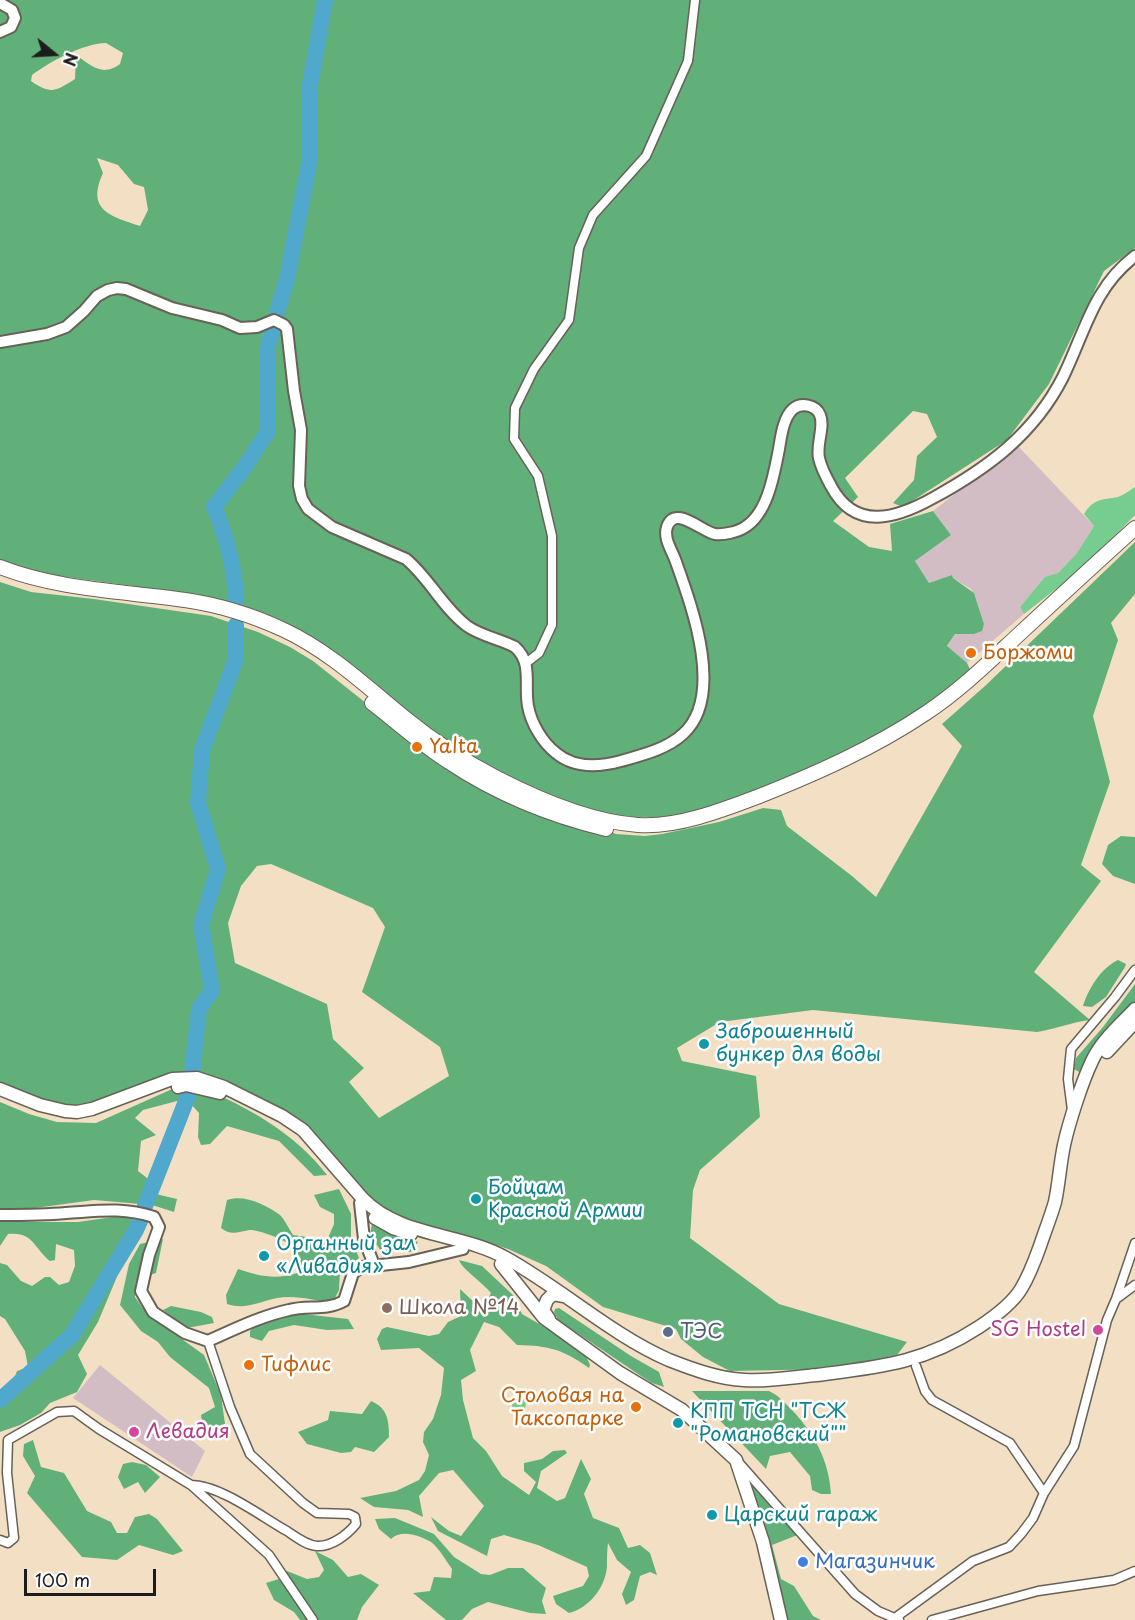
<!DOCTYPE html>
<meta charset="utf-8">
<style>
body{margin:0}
#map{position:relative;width:1135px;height:1620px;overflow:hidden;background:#f3e0c4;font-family:"Playpen Sans",sans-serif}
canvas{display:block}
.north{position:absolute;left:24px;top:24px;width:60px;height:60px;-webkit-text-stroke:4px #fff;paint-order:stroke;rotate:108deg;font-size:16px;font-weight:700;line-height:24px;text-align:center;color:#1c1c1c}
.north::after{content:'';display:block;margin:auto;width:21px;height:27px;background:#1c1c1c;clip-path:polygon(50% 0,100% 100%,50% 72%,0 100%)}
.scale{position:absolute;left:24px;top:1569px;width:132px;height:27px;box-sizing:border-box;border:3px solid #1c1c1c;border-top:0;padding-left:8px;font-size:18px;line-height:21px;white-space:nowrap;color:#1c1c1c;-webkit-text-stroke:4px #fff;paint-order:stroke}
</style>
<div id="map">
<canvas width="1135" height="1620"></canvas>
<div class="north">N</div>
<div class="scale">100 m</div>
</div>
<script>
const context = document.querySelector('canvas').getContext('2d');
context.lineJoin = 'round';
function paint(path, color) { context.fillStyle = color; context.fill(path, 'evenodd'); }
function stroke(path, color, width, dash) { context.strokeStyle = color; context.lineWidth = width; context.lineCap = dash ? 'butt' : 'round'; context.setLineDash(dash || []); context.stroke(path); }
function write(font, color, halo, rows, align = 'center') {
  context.font = font + ' "Playpen Sans",sans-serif'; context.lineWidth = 5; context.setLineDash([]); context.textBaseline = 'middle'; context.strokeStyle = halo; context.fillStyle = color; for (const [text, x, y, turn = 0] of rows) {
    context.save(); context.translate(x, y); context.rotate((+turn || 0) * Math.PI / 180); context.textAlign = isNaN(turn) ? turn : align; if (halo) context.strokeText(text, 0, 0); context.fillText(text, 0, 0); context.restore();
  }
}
const industrial = new Path2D(`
 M1017,445L1094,526L1077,553L1058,573L1045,578L1020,607L1024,614L967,663L947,647L955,634L980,632L984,624L975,596L971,589L953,578L952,575L929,583L915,561L951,535L933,511Z
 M100,1365L205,1451L192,1477L73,1398Z`);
const green = new Path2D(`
 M1135,487V515L1084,567L1024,614L1020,607L1045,577L1058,573L1077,553L1094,526L1084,514C1094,498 1102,500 1118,497C1124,495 1130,490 1135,487Z
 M512 1404a7 7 0 1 1 14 0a7 7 0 1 1-14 0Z`);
const forest = new Path2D(`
 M0,0H1135V248L1104,271L1049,384L1007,440L903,507L893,503L914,480L917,456L937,437L927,414L913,411L845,478L858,497L833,521L869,547L892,551L890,524L933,511L951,535L915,561L929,583L952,575L953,578L974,593L984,624L982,631L974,634H955L947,646L967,663L972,673L925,707L892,728L794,777L715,806L685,814L661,817H618L598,813L534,791L445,742L322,648L184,593L52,575L0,560ZM106,43L123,53L120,64C102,77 92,66 76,55L75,79C56,91 51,95 31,81L32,75C51,61 82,44 106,43ZM97,158L118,165L134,184L144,187L148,210L140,226C110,216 86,210 103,173Z
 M1135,542V594L1111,623L1118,640L1093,716L1110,782L1081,865L1101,881L1034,972L1090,1020C1072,1022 1055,1029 1037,1032L813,1010L720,1022L677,1048L682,1061L756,1076L760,1117L700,1170L693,1190L690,1238L779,1304L907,1342L897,1355L832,1369L730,1371L703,1357L681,1339L676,1329L603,1307L546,1266L508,1249L465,1235L411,1222L382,1208L275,1107L206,1074L181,1072L150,1082L82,1107L48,1104L0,1083V582L31,592L94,599L211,616L258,632L290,647L313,661L405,734L616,834L645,836L662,834L719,822L763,808L781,810L787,826L852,876L876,897L962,746L942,724L985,686ZM271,864L373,908L385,927L362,992L440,1047L449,1076L379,1118L349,1082L364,1068L333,1039L327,1004L235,963L228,923L241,886L257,866Z
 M1121,836L1135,837V884L1113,876L1102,864L1108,845Z
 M1118,960L1126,964L1125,967L1106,997L1092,1007L1083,1006C1089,988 1100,969 1118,960Z
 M1135,984V1010L1081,1073L1074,1069L1076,1058L1103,1027Z
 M198,1087C246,1105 296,1134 327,1175L314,1176L279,1141L227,1126L210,1144L201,1145L198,1137L199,1113L190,1103L177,1101L143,1110L135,1118L156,1135L141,1141L138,1171L147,1178V1192L177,1199L174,1212L152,1205L94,1200L28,1209L0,1208V1102L29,1114L57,1122L96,1123L170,1090Z
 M339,1189L351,1214V1238L359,1258L340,1272L339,1290L332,1304C315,1300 295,1295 277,1298C258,1302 246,1310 227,1304L226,1295L238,1269C258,1276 276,1280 297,1273L301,1259C299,1256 296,1250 293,1247C287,1240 257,1229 249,1230C238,1232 231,1236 221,1228L227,1200C244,1194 265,1204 280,1215C285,1220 289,1229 293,1235L314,1238H328L334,1224V1214L320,1207L314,1195Z
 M127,1215L132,1218V1228L116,1279L98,1322L78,1355L87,1374L77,1392L50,1403L41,1413L20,1425L0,1432V1404L6,1400L17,1371L28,1367L25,1351L5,1319L0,1316V1263L7,1265L21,1281L32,1286L45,1277H50L59,1285L69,1282L75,1266L74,1250L56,1244L55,1260L50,1261C33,1247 33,1231 8,1234L0,1246V1222H78Z
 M372,1224L388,1233L418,1242L411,1252L381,1251L370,1235Z
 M163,1239L156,1273L136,1280L135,1297L147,1314L204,1355L221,1395L225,1424L211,1428L202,1423L201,1415L215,1407L209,1388L170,1357L158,1342L141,1331L120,1305L129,1264L140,1244Z
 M459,1260L482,1266L513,1295L522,1314L572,1343L586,1356L590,1365L589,1368C562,1349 550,1346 517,1345L499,1327L484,1322L470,1350L476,1371L461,1380L463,1400L473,1438L486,1451L502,1476L529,1495L536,1482L524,1471V1463L542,1459L553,1451L565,1450L567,1453L541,1471L537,1488L557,1501L565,1498L581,1459L591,1479L584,1494L593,1518L619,1528L628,1548L640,1545L650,1553L657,1575L650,1572L640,1576L634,1600L626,1605L622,1594L631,1572L617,1560L608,1543C607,1550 607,1559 607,1567C605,1588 589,1608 569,1613L556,1604L553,1596L583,1586L589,1576L587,1567L538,1545L504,1535L491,1539L487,1556L438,1531L431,1517L449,1531L461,1536L484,1506L453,1470L439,1473L419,1496L423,1517L408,1510L374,1507L360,1498L396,1491L419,1480L425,1471L429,1455L423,1442L424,1432L433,1419L441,1395L444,1368L419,1348L381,1350L377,1339L382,1329L387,1327L429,1336L439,1334L448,1322L461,1316L460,1289L476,1304L485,1305L491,1293C483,1283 461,1268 459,1260Z
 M171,1306L201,1312L212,1317L214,1323L187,1328L163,1310Z
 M559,1308L631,1356L659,1372L664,1387L652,1383L641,1376L558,1320L554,1312L555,1309Z
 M303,1314L348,1319L354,1329L327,1330L294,1325L269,1331L262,1341L250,1337V1331L260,1321Z
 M692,1391H769C778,1395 784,1402 791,1409C814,1433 829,1460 831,1494H821L812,1490L810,1476L790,1452L770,1456L766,1469Z
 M371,1401C388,1408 389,1421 389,1437L374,1452L355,1447L351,1452L341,1453L307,1444L298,1432L328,1420L330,1411L362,1414Z
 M33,1440L41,1467L64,1473L87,1511L111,1522L117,1533H127L135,1517L149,1514L157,1519L183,1551L173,1555L139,1545L117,1560L82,1557L27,1493L35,1476L23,1456L24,1444Z
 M736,1460L800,1534L772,1545L781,1579L794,1586L813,1616L821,1620H785Z
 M132,1462L146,1465L160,1477L145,1493L138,1482L124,1489L118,1477L123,1464Z
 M395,1518L434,1534L454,1557L481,1574L490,1575L508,1568H523L546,1588L542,1601L546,1614L530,1613L488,1602L472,1609L462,1620H446L413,1593L430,1591L434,1577L451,1578L452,1569C446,1561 439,1548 431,1542C419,1535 401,1529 391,1539L379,1529L375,1519Z
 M315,1551L333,1560L348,1577L361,1574L379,1585L362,1607L357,1620H300L294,1612L274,1600L266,1583L282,1578L287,1571L307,1579L319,1577L324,1570Z`);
const river = new Path2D(`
 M277,312L287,279L310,158V85L325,0
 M236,606C236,572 227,538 214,507L244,468L268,431L267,350L273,328
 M192,1073L199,1009L212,990L201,925L218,869L198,803L202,750L236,659V625
 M145,1206L190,1091
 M0,1400L72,1335L136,1230L140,1221`);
const minor = new Path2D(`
 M526,663L539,653L552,625V536L538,476L514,439L515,408L534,369L569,320L579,248L593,215L646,156L688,61L695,0
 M1072,1110L1068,1079L1071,1049L1115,997L1135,970
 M1116,1299L1135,1243
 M916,1366L925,1391L932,1400L1010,1443L1044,1493
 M739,1463L855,1594L878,1611L899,1620
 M191,1485C220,1485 262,1517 287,1531C296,1537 306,1545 317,1546C331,1547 347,1535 356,1524L355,1517L349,1514L317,1513L303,1503L250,1454L230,1407L208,1341
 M0,1540L8,1543L14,1538L7,1473L8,1440L57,1412L74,1411L99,1429L191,1485L269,1555L313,1620
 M895,1618L973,1561L1009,1547L1021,1534L1033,1518L1044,1493L1074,1446L1107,1320L1116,1299L1135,1285
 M932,1620L1038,1591L1114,1580L1135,1571`);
const tertiary = new Path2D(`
 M0,3L12,10L15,18L11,27L0,32
 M0,342L47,334L66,327L84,311L97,296L108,290L117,288L126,289L172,308L222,320L240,328L257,327L274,320L284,325L287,329L294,391L301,430L299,486L302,499L308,509L332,527L406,559C429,578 443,608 467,626C481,636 500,639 515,647C533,663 524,685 528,706C531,723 542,742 556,753C575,769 599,767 621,761C642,755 667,749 683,734C725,696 692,607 676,562C673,552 663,539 667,527C675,504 702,532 715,534C723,535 738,532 745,527C768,513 774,474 779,449C781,437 783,418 793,409C801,402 816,405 820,415C825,427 816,444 819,458C821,468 826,477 831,486C855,532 897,518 933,498C988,468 1034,434 1063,377C1085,332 1093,288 1135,256
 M363,1199L360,1203L364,1239L374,1265
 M0,1215C22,1215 44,1215 66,1213C99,1211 122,1207 154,1217L159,1227L149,1255L141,1291L153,1312L185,1333L208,1341C235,1329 261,1316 289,1310C308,1305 326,1311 344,1301L353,1273L362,1267L409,1262L463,1249`);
const secondary = new Path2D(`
 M1107,1052L1135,1022
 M178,1087L186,1085L220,1093
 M0,1089L40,1105L65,1111L77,1112L92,1109L172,1079L197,1078L224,1087L282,1116L303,1130L363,1199C400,1237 462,1233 506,1258C562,1289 610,1334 669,1360C692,1369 719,1379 744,1380C768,1382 793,1377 817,1375C880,1367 924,1363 979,1327C994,1317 1012,1304 1021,1289C1029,1276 1035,1260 1040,1246C1045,1231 1051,1216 1055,1202C1059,1183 1060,1164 1064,1145C1069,1122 1082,1082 1092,1061C1101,1041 1120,1025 1135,1009
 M375,1218L393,1228L411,1234
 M501,1264L544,1318L620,1373L682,1410L736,1460L763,1542L781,1620
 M549,1319L543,1310L547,1300L553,1294L564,1296`);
const trunk = new Path2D(`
 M0,567C59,590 123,591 185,600C219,605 252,615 284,630C329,651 367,687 405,718C433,741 464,761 497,778C538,799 592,822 638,825C676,828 723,810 757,797C815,774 874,748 926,713C958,692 987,664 1015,638C1055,601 1095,564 1135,528
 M372,703C398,723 422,745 449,762C497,794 552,816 606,829`);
const markers = [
 [971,653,6,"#e8710a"],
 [417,747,6,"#e8710a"],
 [704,1044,6,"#0f9aa8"],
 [476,1199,6,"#0f9aa8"],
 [264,1256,6,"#0f9aa8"],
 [387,1308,6,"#8d6e63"],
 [1098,1330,6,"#d1479c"],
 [668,1332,6,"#5c6f8a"],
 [249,1365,6,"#e8710a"],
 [636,1407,6,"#e8710a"],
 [678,1423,6,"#0f9aa8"],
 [134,1432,6,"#d1479c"],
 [712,1515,6,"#0f9aa8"],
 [803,1562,6,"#3f7fe0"]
];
const foodNames = [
 ["Боржоми",983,653],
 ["Yalta",429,747],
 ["Тифлис",261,1365],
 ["Столовая на",624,1396,"right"],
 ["Таксопарке",624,1419,"right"]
];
const cultureNames = [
 ["Заброшенный",716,1032],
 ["бункер для воды",716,1055],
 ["Бойцам",488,1188],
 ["Красной Армии",488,1211],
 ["Органный зал",276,1244],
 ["«Ливадия»",276,1267],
 ["КПП ТСН \"ТСЖ",690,1412],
 ["\"Романовский\"\"",690,1435],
 ["Царский гараж",724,1515]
];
const educationNames = [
 ["Школа №14",399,1308]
];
const hotelNames = [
 ["SG Hostel",1086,1330],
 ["Левадия",146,1432,"left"]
];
const serviceNames = [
 ["ТЭС",680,1332]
];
const shopNames = [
 ["Магазинчик",815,1562]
];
paint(industrial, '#d2bdc5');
paint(green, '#77cc90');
paint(forest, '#61b07a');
stroke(river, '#51a8cd', 16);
stroke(minor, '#676157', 11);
stroke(tertiary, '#676157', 14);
stroke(secondary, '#676157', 15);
stroke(trunk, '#676157', 16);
stroke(minor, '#fff', 8);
stroke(tertiary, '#fff', 10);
stroke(secondary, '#fff', 12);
stroke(trunk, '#fff', 14);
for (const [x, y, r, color] of markers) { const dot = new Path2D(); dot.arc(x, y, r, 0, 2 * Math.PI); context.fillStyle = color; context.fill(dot); stroke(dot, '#fff', 2); }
write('20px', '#c56008', '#fff', foodNames, 'left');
write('20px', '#0d838f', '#fff', cultureNames, 'left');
write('20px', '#785e54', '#fff', educationNames, 'left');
write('20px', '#b23c85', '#fff', hotelNames, 'right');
write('20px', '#4e5e75', '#fff', serviceNames, 'left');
write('20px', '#366cbe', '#fff', shopNames, 'left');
</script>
